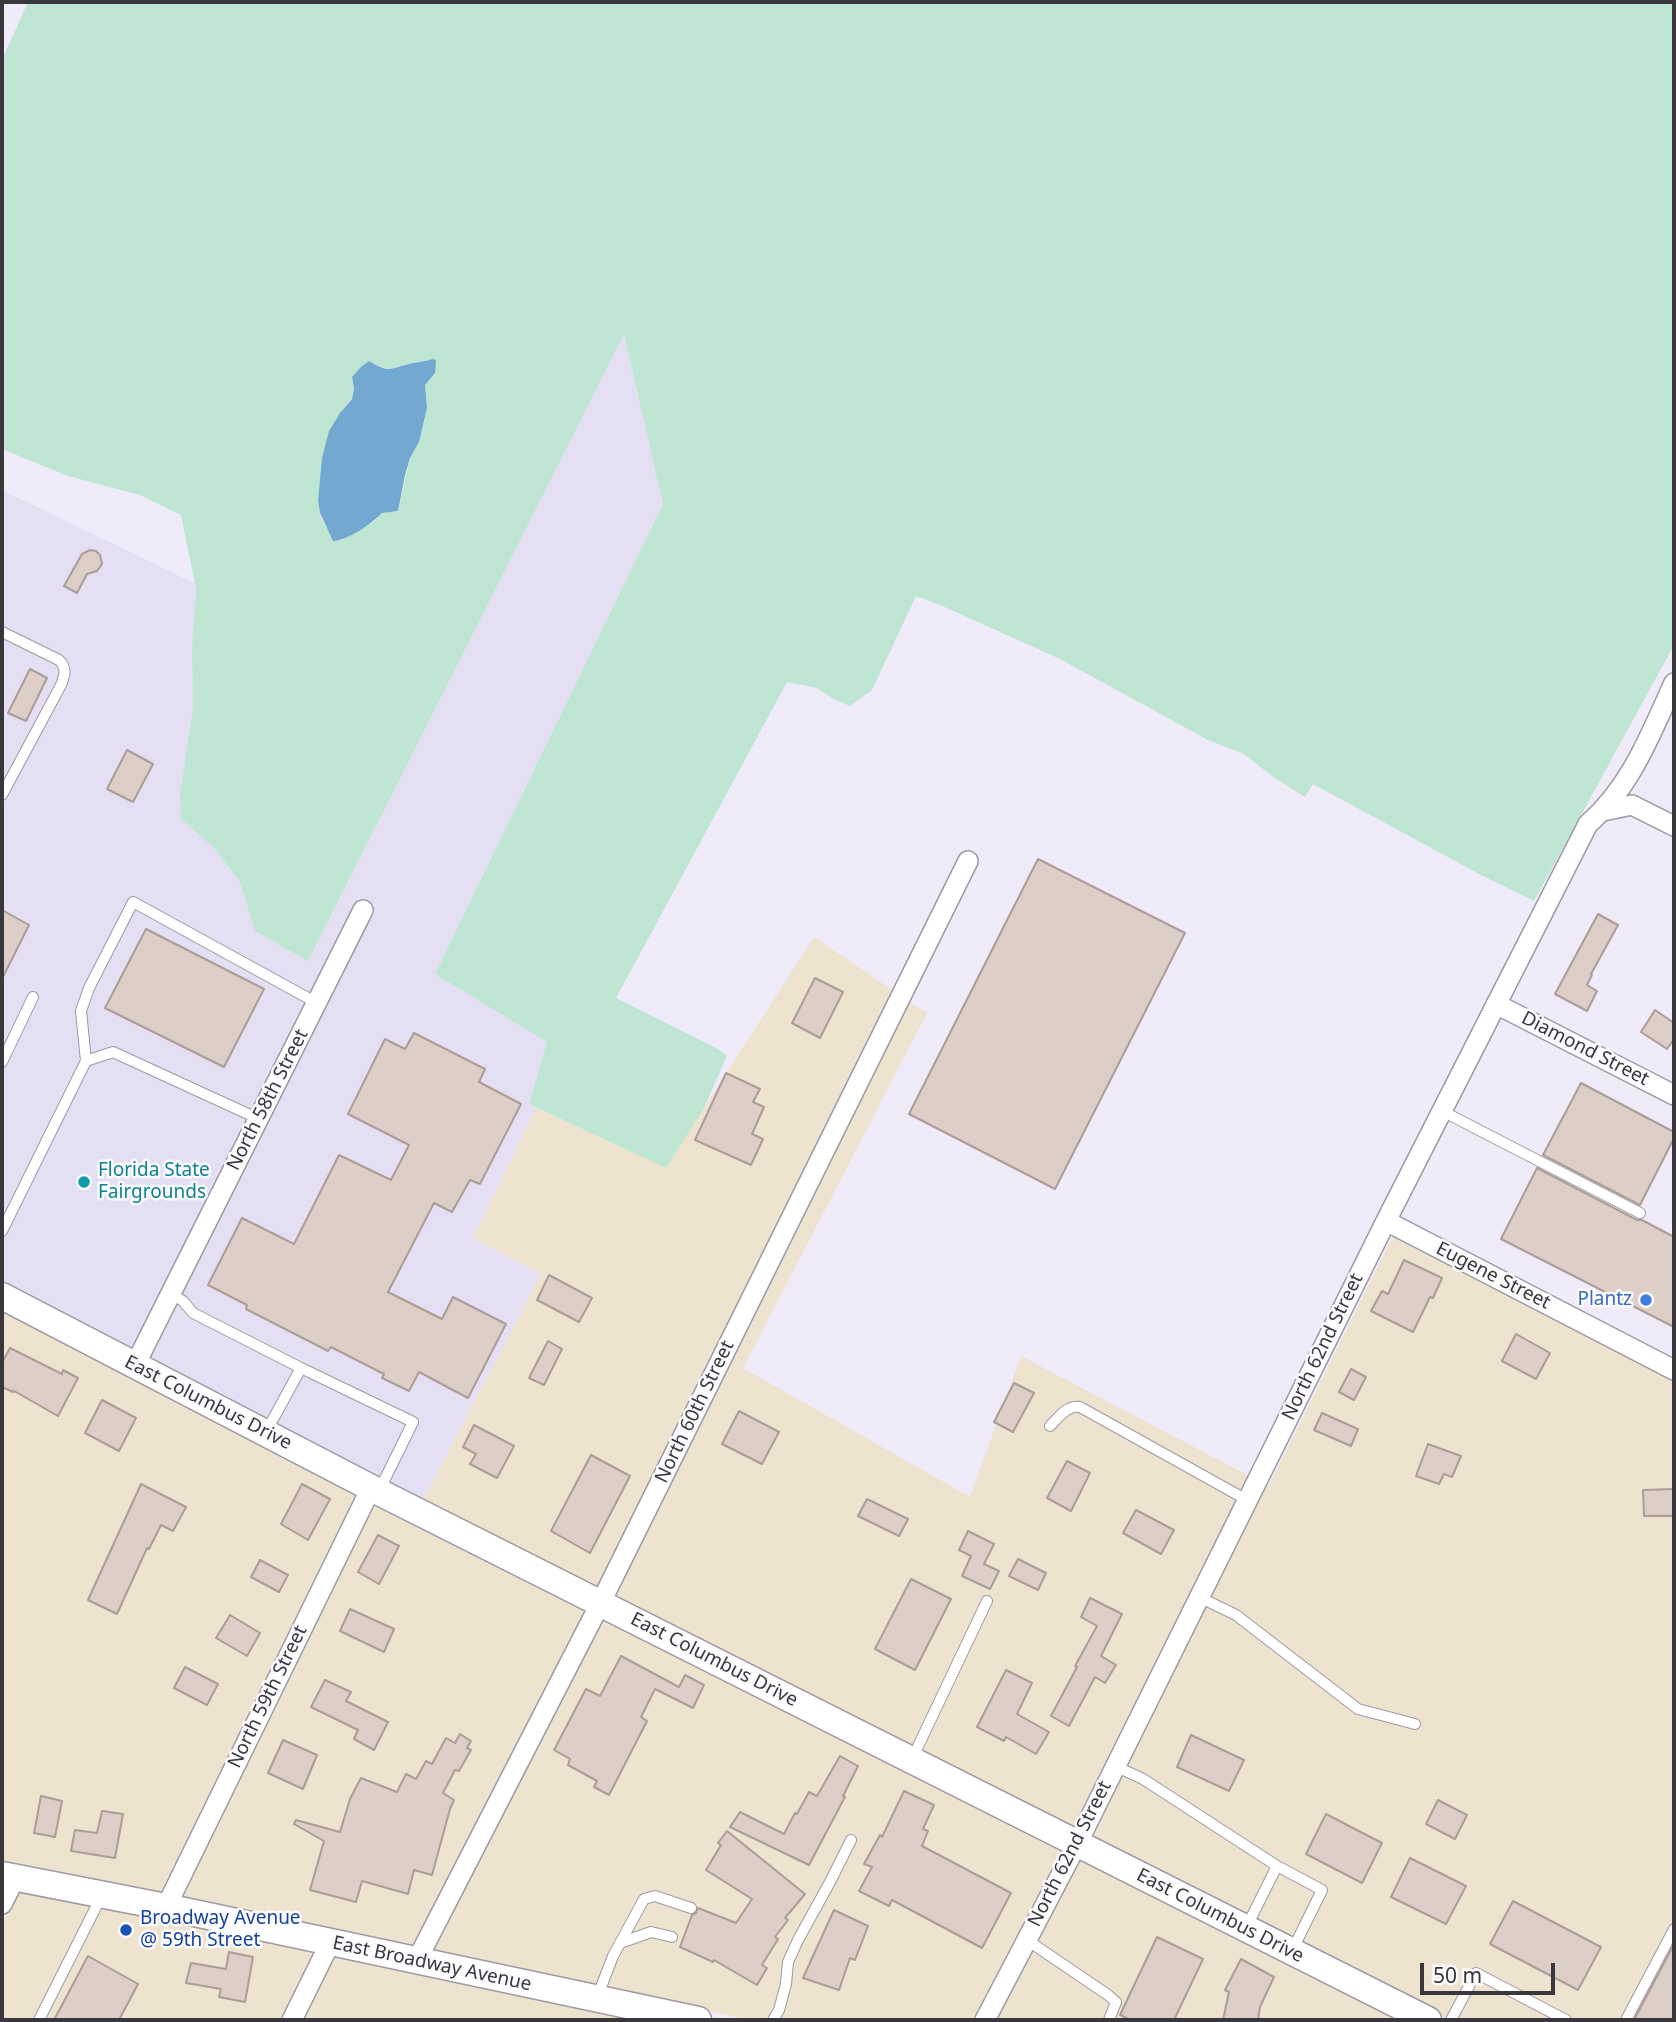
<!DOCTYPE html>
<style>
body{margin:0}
#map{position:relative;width:1676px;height:2022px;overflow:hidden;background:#efebf9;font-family:"Noto Sans",sans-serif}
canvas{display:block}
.frame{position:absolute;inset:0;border:4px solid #39373c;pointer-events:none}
.scale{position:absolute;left:1420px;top:1963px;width:135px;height:32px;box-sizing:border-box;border:4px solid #39373c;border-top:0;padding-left:9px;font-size:21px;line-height:24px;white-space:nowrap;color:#39373c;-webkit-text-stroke:5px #fbfafd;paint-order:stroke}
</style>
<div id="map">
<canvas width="1676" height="2022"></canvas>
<div class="frame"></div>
<div class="scale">50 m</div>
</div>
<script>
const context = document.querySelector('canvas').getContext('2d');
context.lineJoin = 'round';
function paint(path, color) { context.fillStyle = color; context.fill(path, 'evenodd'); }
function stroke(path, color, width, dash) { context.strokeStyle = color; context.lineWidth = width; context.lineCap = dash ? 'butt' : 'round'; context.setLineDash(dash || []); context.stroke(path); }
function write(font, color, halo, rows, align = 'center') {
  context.font = font + ' "Noto Sans",sans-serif'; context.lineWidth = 5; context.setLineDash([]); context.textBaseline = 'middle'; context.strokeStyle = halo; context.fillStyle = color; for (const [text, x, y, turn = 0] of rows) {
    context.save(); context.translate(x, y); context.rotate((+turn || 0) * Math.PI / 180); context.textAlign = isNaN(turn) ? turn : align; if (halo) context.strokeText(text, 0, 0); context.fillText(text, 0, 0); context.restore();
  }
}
const commercial = new Path2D(`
 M814,937L894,991L597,1589L422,1502L540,1275L473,1238L536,1108L666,1167Z
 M909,1001L927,1013L743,1368L970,1497L1021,1356L1249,1476L1073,1830L614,1597Z
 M1393,1236L1674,1382V2020H1450L1089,1839L1265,1485L1269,1486Z
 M2,1308L358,1493L161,1895L2,1865Z
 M375,1501L588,1607L412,1949L180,1899Z
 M605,1616L1064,1849L975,2020H750L431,1953Z
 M1080,1857L1404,2020H996Z
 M19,1889L316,1950L281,2020H2V1925Z
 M334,1954L639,2020H302Z`);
const built = new Path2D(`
 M624,333L663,504L435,974L547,1042L529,1104L536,1108L473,1238L541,1274L422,1502L148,1360L375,905L359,897L132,1352L2,1284V490L194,583L196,589L192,650L193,708L180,794L181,819L214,848L240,882L255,931L308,961Z`);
const green = new Path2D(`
 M28,2H1674V645L1534,901L1481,875L1313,784L1305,797L1272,776L1244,754L1208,740L1060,659L938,604L916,596L872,690L850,706L835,700L817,688L787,682L616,998L718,1049L727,1056L704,1108L666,1168L529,1104L547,1042L435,974L663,504L624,334L308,961L255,931L240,882L214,848L181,819L180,794L193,708L192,650L196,589L181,515L140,495L68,476L2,449V60ZM432,359L435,373L425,385L427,408L419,442L410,458L398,511L382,513L374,522L340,541C308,518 319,490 328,458C332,444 335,429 340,416C347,396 357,406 352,377L369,361C389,372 389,369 409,364C416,362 424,362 432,359Z`);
const water = new Path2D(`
 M432,359L436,360L435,373L425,385L427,408L419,442L410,458L405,475L398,511L382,513C373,523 347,541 333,541L320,513L318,501L322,458L329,431L340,413L352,399L354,389L352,377L361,367L369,361C389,373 389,369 409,364C416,362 424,362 432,359Z`);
const building = new Path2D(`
 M90,550L96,551L100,555L102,564L97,571L87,574L77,593L64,586L82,554Z
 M30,669L47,678L26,721L8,713Z
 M127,750L153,764L133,802L107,789Z
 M1038,859L1185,933L1055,1189L909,1114Z
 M2,910L29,925L2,979Z
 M1598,914L1618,925L1591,974L1592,975L1587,985L1597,991L1587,1011L1555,994Z
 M146,929L264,989L224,1067L105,1008Z
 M815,978L843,992L820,1038L792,1023Z
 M1655,1010L1674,1023V1039L1667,1049L1641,1032Z
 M414,1033L485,1069L479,1082L521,1104L480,1184L470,1180L452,1212L434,1203L388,1292L442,1319L453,1297L506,1324L468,1398L419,1372L409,1391L382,1378L384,1374L331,1347L328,1351L246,1309L247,1305L208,1285L242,1218L294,1244L339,1155L391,1180L409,1145L348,1114L385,1039L405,1049Z
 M726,1073L760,1089L753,1102L764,1107L752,1134L763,1139L751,1165L695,1140Z
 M1581,1083L1674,1132V1138L1640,1205L1543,1155Z
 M1537,1168L1637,1220H1642L1674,1237V1327L1501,1239Z
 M1404,1260L1442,1278L1433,1298L1430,1297L1413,1332L1371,1311L1382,1291L1388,1294Z
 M549,1275L592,1298L579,1322L537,1300Z
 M1516,1334L1550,1353L1536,1379L1502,1361Z
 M548,1341L562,1349L544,1385L529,1378Z
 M10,1348L62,1374L63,1370L78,1378L58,1416L14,1391L13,1392L2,1387V1363Z
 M1351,1369L1366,1377L1354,1400L1339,1392Z
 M1014,1383L1034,1393L1013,1432L994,1422Z
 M102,1400L136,1418L119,1451L85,1433Z
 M739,1411L779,1432L762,1464L722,1444Z
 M1322,1413L1358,1429L1351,1446L1314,1430Z
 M474,1425L514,1446L497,1478L470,1464L476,1454L463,1447Z
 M1428,1444L1461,1456L1452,1477L1444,1474L1439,1484L1416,1476Z
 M591,1455L630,1476L590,1553L551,1531Z
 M1067,1461L1090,1473L1071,1511L1047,1498Z
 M141,1484L186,1507L173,1531L161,1525L149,1549L147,1548L117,1614L88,1600Z
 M302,1484L330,1499L308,1540L281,1524Z
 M1674,1489V1516H1644L1643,1490Z
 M867,1499L908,1519L899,1536L858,1516Z
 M1136,1510L1174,1530L1161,1554L1123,1533Z
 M968,1531L994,1544L984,1564L999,1571L990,1589L962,1576L971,1556L959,1550Z
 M378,1535L399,1546L379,1584L358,1572Z
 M1018,1559L1046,1573L1038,1590L1009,1576Z
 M260,1560L288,1575L279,1592L251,1577Z
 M911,1579L951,1599L915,1670L875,1649Z
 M1090,1598L1122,1614L1101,1656L1116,1665L1105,1683L1095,1677L1069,1726L1051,1716L1077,1667L1075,1666L1097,1626L1081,1617Z
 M350,1609L394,1629L384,1652L340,1631Z
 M230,1615L260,1633L247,1656L216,1638Z
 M621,1656L679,1687L685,1675L704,1685L693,1708L655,1689L641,1717L647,1721L609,1795L594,1787L597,1781L568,1765L570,1759L554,1750L586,1689L600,1696Z
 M185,1667L218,1684L207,1705L174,1688Z
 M1006,1670L1032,1683L1017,1714L1049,1732L1036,1754L1006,1737L1004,1741L977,1727Z
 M325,1680L351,1692L346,1701L388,1722L374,1750L354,1739L358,1730L311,1707Z
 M460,1734L471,1741L467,1748L471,1750L459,1771L455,1770L443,1793L454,1800L450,1809L432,1875L414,1870L408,1894L362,1881L356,1902L310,1890L324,1841L294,1824L296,1820L340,1832L350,1799L361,1778L397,1792L406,1774L416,1779L426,1761L432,1764L446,1738L455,1743Z
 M1191,1735L1244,1760L1229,1791L1177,1767Z
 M283,1740L317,1755L303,1789L268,1773Z
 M840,1756L858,1766L843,1796L845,1797L809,1865L730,1827L740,1812L784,1834L795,1813L797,1814L809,1792L817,1796Z
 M904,1791L934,1805L923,1829L928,1831L922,1846L1011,1893L982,1948L892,1900L889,1906L859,1891L872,1867L864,1864L880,1835L882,1837Z
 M41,1796L62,1801L55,1837L34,1833Z
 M1438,1800L1467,1815L1455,1839L1426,1824Z
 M102,1811L123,1814L115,1858L71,1851L75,1830L97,1833Z
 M1326,1814L1382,1843L1362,1883L1306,1854Z
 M727,1831L805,1894L785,1918L788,1920L775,1937L778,1939L762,1965L767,1968L757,1985L714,1960L713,1962L680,1947L692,1915L696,1913L698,1908L736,1923L752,1899L706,1870L721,1845L718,1843Z
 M1410,1858L1466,1886L1446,1924L1391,1897Z
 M1513,1901L1601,1947L1578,1990L1490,1944Z
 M834,1910L868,1926L855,1960L850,1958L839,1990L803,1978Z
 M1157,1937L1203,1959L1174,2020H1131L1120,2015Z
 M1674,1944V2020H1634Z
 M229,1952L253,1957L245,2002L219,1997L221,1989L186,1983L191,1963L226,1969Z
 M88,1956L138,1984L119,2020H54Z
 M1241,1959L1274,1977L1260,2007L1258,2020H1223L1229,1992L1225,1990Z`);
const lane = new Path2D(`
 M2,632L59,660C67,668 65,675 61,685L2,795
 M86,1061L81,1011L89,988L133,902L317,1003
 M2,1062L33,997
 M1442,1111L1640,1213
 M2,1231L86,1061L113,1052L259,1119
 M171,1294L183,1301L193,1313L301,1368
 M1050,1426C1059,1417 1067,1405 1080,1407L1247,1500
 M266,1432L301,1368L413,1422L379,1491
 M1199,1597L1236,1615L1358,1709L1415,1724
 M912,1759L987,1601
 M1115,1766L1143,1779L1277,1866
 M1246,1928L1277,1866L1322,1890L1292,1951
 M1027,1940L1108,1995L1116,2002L1109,2020
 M620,1943L651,1932L672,1937
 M598,1995L613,1956L644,1899L655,1896L691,1908
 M39,2020L102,1895
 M773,2020L779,2010L786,1984L788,1962L798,1940L830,1882L851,1840
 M1451,2020L1476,1973L1566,2020
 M1626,2020L1674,1929`);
const street = new Path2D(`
 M1603,811L1632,805L1674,826
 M1496,1004L1674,1095
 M1386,1221L1674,1370
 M135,1365L363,910
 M2,1904L15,1878
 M166,1907L371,1488
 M417,1960L601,1602L968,861
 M292,2020L330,1943
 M985,2020L1077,1844L1386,1221L1588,824C1631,787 1651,733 1674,683`);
const secondary = new Path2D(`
 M2,1296L379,1492L1428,2020
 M2,1875L166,1907L698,2020`);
const markers = [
 [84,1182,7,"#0f9aa8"],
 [1646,1300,7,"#3f7fe0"],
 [126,1930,7,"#1a4fb4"]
];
const streetNames = [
 ["Diamond Street",1585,1049,27],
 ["North 58th Street",268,1100,-63],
 ["Eugene Street",1493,1276,27],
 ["North 62nd Street",1323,1347,-64],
 ["East Columbus Drive",208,1403,27],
 ["North 60th Street",695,1412,-64],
 ["East Columbus Drive",714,1660,27],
 ["North 59th Street",268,1697,-64],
 ["North 62nd Street",1070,1854,-63],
 ["East Columbus Drive",1220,1916,27],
 ["East Broadway Avenue",432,1964,12]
];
const cultureNames = [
 ["Florida State",98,1171],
 ["Fairgrounds",98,1193]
];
const shopNames = [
 ["Plantz",1632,1300]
];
const transitNames = [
 ["Broadway Avenue",140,1919],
 ["@ 59th Street",140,1941]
];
paint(commercial, '#ede3ce');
paint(built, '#e5dff3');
paint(green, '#bee6d2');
paint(water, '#73a8d0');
paint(building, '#ddcec8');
stroke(building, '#ac9d98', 2);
stroke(lane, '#9d99a5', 12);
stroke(street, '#9d99a5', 22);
stroke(secondary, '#9d99a5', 29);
stroke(lane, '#fff', 10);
stroke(street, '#fff', 19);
stroke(secondary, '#fff', 26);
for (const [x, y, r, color] of markers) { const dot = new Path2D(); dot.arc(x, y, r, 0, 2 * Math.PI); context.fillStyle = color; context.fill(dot); stroke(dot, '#fbfafd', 2.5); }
write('19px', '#39373c', '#fbfafd', streetNames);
write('19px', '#0d838f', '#fbfafd', cultureNames, 'left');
write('19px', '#366cbe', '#fbfafd', shopNames, 'right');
write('19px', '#164399', '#fbfafd', transitNames, 'left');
</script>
